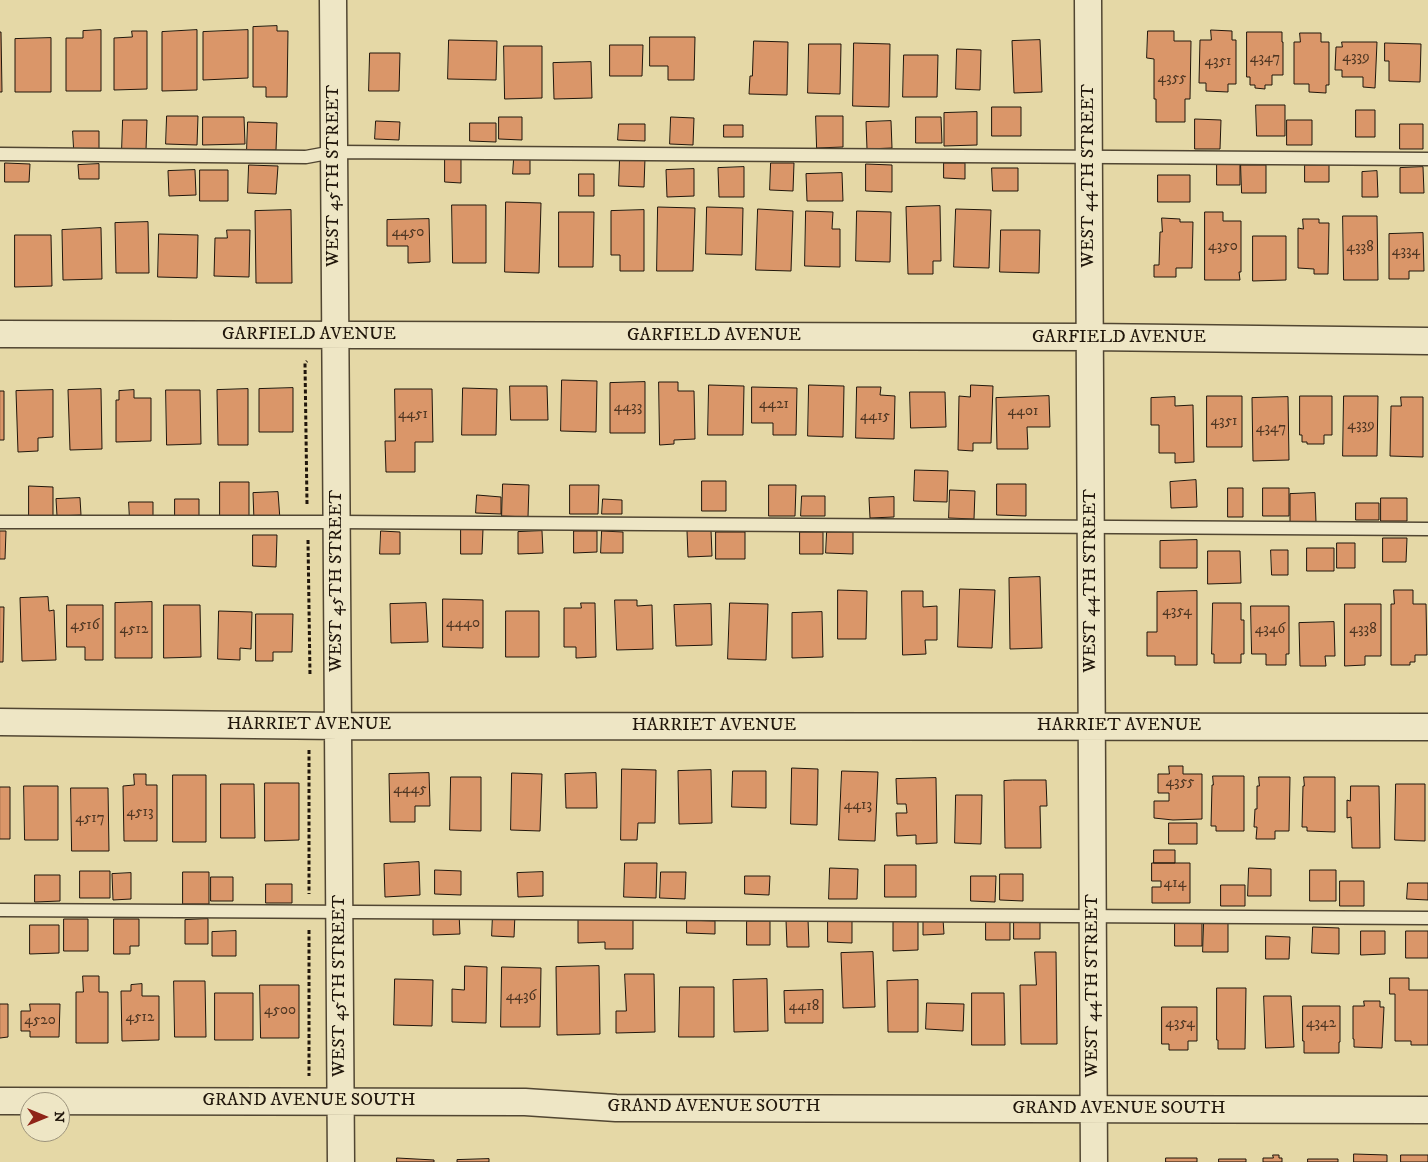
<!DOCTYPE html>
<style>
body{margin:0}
#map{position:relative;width:1428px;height:1162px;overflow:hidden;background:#e5d8a6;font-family:"IM FELL DW Pica",serif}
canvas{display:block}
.north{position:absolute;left:20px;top:1092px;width:50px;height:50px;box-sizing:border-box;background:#eee6c5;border:1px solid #9c937b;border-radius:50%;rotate:90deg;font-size:14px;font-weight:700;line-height:20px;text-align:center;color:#20160b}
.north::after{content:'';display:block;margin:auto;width:18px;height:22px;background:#8f2418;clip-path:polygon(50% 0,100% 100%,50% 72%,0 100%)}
</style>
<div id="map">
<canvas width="1428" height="1162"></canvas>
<div class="north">N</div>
</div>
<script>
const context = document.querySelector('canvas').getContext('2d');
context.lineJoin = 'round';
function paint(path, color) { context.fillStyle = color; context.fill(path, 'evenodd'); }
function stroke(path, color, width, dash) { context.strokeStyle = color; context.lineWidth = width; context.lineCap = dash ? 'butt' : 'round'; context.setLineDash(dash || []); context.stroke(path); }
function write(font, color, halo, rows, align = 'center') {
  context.font = font + ' "IM FELL DW Pica",serif'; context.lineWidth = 5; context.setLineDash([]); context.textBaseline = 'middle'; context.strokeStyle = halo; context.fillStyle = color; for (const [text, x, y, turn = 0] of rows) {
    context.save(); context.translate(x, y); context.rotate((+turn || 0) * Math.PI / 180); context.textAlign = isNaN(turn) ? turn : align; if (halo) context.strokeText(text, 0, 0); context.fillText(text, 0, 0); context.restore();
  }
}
const building = new Path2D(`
 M277,26V31H288L287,97H266V87H253V27Z
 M101,30V91H66V38H83V31Z
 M197,30V90L162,91V32Z
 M248,30V78L203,80V32Z
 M1211,30L1232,31V40H1236V84H1228V92L1206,91V83H1199L1200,40H1211Z
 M132,31H147V89L114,90V38L132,37Z
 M1148,31H1174V41H1191L1190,99H1185V122H1156V99H1154V59L1147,58Z
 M0,32H1L2,92H0Z
 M1247,32H1282V42H1283V75H1272V85H1265V89L1255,88V85H1250V77H1247Z
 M1300,33H1321V42H1329V85H1326V93L1309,92V84H1294V42H1300Z
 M650,37H695L694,80H668V66H650Z
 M51,38V92H15V39Z
 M449,40L497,41L496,80L448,79Z
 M1040,40L1042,92L1014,93L1012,41Z
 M754,41L788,42L787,95L749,94L750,76H752Z
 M1342,42H1377L1375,88L1363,87V77H1342V70H1335L1336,47H1342Z
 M854,43L890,44L889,107L853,106Z
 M1385,43L1421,44L1420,82L1389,81V61H1385Z
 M809,44H841L840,94L808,93Z
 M610,45H643L642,76H610Z
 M504,46H542V98L505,99Z
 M957,49L981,50L980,90L956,89Z
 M370,53H400L399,91H369Z
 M904,55H938L937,97H903Z
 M591,62L592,98L554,99L553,63Z
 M1256,105H1285V136H1257Z
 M992,107H1021V136H992Z
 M1356,110H1375V137H1356Z
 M977,112V145L944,146V113Z
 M167,116H198L197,145L166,144Z
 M816,116H843V147L817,148Z
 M203,117H244L245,144L203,145Z
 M499,117H522V140L499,139Z
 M671,117L694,118L693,145L670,144Z
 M916,117H941L942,143H916Z
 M1195,119L1221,120L1220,149H1195Z
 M123,120H147L146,150H122Z
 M1287,120H1312V145H1287Z
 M376,121L400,122L399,140L375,139Z
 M891,121L892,148L867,149L866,122Z
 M248,122L277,123L276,150H247Z
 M470,123H496V142L470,141Z
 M619,124H645V141L618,140Z
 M1400,124H1423V149H1400Z
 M724,125H743V137H724Z
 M73,131H99V149H74Z
 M445,157H461V183L445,182Z
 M620,158H645L644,187L619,186Z
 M514,159H530V174H513Z
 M5,163L30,164L29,182H5Z
 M771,163H794L793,191L770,190Z
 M944,163H965V179L944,178Z
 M99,164V179H79L78,165Z
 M866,164L892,165V192L866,191Z
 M1217,164H1240V185H1217Z
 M249,165L278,166L276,194L248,193Z
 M1241,165H1266V193H1242Z
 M1305,165H1329V182H1305Z
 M744,167V197H719L718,168Z
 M1423,167L1424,193H1400V168Z
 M992,168H1018V191H993Z
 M694,169V196L667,197L666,170Z
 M195,170L196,195L169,196L168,171Z
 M200,170H228V201H200Z
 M1377,171L1378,197H1362V172Z
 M842,173L843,201H807L806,174Z
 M579,174H594V196H579Z
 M1158,175H1190V202H1158Z
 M506,202L541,203L539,273L505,272Z
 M452,205H486V263H453Z
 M940,206L941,261H933V274H908L906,207Z
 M658,207L695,208L693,271H657Z
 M707,207L743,208L742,255L706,254Z
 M758,209L793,211L791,271L756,270Z
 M956,209L991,210L989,268L954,267Z
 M291,210L292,283H256L255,211Z
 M644,210V271H620V255H611V211Z
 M806,211L833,212L832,229H840V267L805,266Z
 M857,211L891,212L890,262L856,261Z
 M559,212H594L593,267H559Z
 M1205,212H1223V221H1241V272H1239L1240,280H1205Z
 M1343,216H1377L1378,280H1344Z
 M1162,218L1180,219V222H1193L1192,268H1176V277H1154V265H1159L1160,232H1162Z
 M429,219L430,262L408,263V246H387V220Z
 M1303,219H1319V223H1329L1328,274H1314V269L1298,268V228L1303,229Z
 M148,222L149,273H116L115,223Z
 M101,228L102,279L63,280L62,230Z
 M227,230H250L249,277L214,276L215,238H227Z
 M1001,230H1040L1039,273L1000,272Z
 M1423,233L1424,271H1409V279H1389V234Z
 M159,234L198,235L197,278L158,277Z
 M15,235H51L52,286L15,287Z
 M1253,236H1286V280L1253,281Z
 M562,380L597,381L596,432L561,431Z
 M645,382V433H610V383Z
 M659,382H678V391H694L695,439L674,440V444L660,445Z
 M709,385L744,386L743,435H708Z
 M809,385L844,386L843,437L808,436Z
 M971,385L993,386L991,443H973V451L958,450L959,396L970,397Z
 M510,386H547L548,420H511Z
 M752,387L797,388L796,435H773V423H752Z
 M857,387H881L880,395L895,396L894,439L856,438Z
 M293,388V432H259V389Z
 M463,388L497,389L496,435H462Z
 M101,389L102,449L70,450L68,390Z
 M248,389V445H218L217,390Z
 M395,389H432L433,442H415V472H386L385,441H395Z
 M53,390V437L38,438V451L18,452L16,391Z
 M134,390V398H151V441L116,442V400H119V391Z
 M166,390H200L201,444L167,445Z
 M0,391H4V440H0Z
 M910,392H945L946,427L911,428Z
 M1049,396L1050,427H1027L1028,449H997L996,398Z
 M1207,396H1242V447H1207Z
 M1300,396H1332V435H1324V444H1307V442H1302V435H1300Z
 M1344,396H1378L1377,456H1343Z
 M1175,397V406L1193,405L1194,462L1175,463V453H1159V425H1151V398Z
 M1288,397L1289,460L1253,461L1252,398Z
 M1401,397H1423V457L1390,456L1391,406H1401Z
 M915,470L948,471L947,502L914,501Z
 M1196,480L1197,507L1171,508L1170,482Z
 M702,481H726V511H702Z
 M220,482H249V522L220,521Z
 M503,484L529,485L528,517L502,516Z
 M997,484H1026V516L997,515Z
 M570,485H599L598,514H570Z
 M769,485H796L795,516H769Z
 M29,486L53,487V518H29Z
 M1228,488H1243V517H1228Z
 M1263,488H1289V516H1263Z
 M950,490L975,491L974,519L949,518Z
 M278,492L280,520L254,521L253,493Z
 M1315,493L1316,522H1290V494Z
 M477,495L501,497V514L476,513Z
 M802,496H825V516H801Z
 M894,497V517L870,518L869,498Z
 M80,498L81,515L57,516L56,499Z
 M1381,498H1407V521H1381Z
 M175,499H199V519H175Z
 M603,499L622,500V514H602Z
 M129,502H153V520L130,521Z
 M1356,503H1379V520H1356Z
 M461,529H483L482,554H461Z
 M711,530L712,556L688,557L687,531Z
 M0,531H6L5,559H0Z
 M381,531L400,532V554H380Z
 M542,531L543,553L518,554V532Z
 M574,531H597V552L574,553Z
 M602,531L623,532V553H601Z
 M716,532H745V559H716Z
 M800,532H823V554H800Z
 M827,532H853V554L826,553Z
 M253,535H277L276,567L253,566Z
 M1383,538H1407L1406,562H1383Z
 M1197,540V568H1160V541Z
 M1337,543H1355V568H1337Z
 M1307,548H1334V571H1307Z
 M1271,550H1288V575H1272Z
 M1208,551H1240L1241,583L1208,584Z
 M1040,577L1042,648L1010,649L1009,578Z
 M960,589L995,590L992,648L958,647Z
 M838,590L867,591L866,639H838Z
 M1394,590H1413V604H1426L1427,655H1415V662H1410V665H1391V604H1394Z
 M902,591H923V607L937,606V640H925L926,654L903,655Z
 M1197,591V665H1175V656H1147V632H1157V592Z
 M48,597L49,611L54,610L56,660L22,661L20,598Z
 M443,599L483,600V648L443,647Z
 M615,600H637V606L652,605L653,649L617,650Z
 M152,602V658H115V603Z
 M426,603L428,642L391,643L390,604Z
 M581,603H595L596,657L576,658V647H564V608H581Z
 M730,603L768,604L766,660L728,659Z
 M1213,603H1241V620H1244V654H1241V663H1214V654H1212Z
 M711,604L712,645L676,646L674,605Z
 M1345,604H1381V656H1365V665L1345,666Z
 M67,605H103V660H85V647H67Z
 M164,605H200L201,657L164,658Z
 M1251,606H1289V654H1286V665H1266V654H1252Z
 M0,607H4L3,662H0Z
 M219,611L252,612L251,649L240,648V660L218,659Z
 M506,611H539V657H506Z
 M822,612L823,657L792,658V613Z
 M256,614H293L292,652H273V661H256Z
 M1334,622L1335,656H1325L1326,666H1300L1299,623Z
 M1169,766H1183V774H1202V819L1173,820L1154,818V801H1169V793H1158V774H1169Z
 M792,768L818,769L817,825L791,824Z
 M622,769L656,770L655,823H638L637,840H621Z
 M711,770L712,823L679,824L678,771Z
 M733,771H766V808L732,807Z
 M842,771L878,772L875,841L839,840Z
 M429,773L430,806H415V822H390L389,774Z
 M512,773L542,774L540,831L511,830Z
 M596,773L597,808H566L565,774Z
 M134,774H146V785H157V841H124L123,786L134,785Z
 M173,775H206V842H173Z
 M1213,776H1244V831H1216V826H1211L1212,785H1213Z
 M451,777H481V831L450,830Z
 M1259,777H1290L1289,831H1275V839H1256L1257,827H1254L1255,809H1257V786H1259Z
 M1304,777H1335V832L1307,831V827H1302L1303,786H1304Z
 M936,778L937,843L916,844V835L897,836L896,813H907L906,804H897L896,779Z
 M1013,780H1046L1047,806H1040L1041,848H1005L1004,781Z
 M265,783H299V840L265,841Z
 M221,784H254L255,838H221Z
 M1396,784H1425V841L1395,840Z
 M24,786H58V840H25Z
 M1351,786H1379L1380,848H1352L1351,817L1347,818V800L1350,801Z
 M0,787H10V839H0Z
 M71,788H108L109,851H72Z
 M956,795H982L981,844L955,843Z
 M1169,823H1197V844H1169Z
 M1154,850H1175V863H1154Z
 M419,862L420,895L385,897L384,864Z
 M625,863H657L656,898L624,897Z
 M1152,863H1190V903H1152V887H1161V881H1152Z
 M885,865H916V897H885Z
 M830,868L858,869L857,899H829Z
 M1249,868L1271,869V896H1248Z
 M435,870L461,871V895L435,894Z
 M1310,870H1336V901H1310Z
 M80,871H110V898H80Z
 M183,872H209V904H183Z
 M543,872V896L518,897L517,873Z
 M661,872H686L685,899L660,898Z
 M131,873V899L113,900L112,874Z
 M1000,874H1023V901L1000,900Z
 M35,875H60V901L35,902Z
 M745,876H770L769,895L745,894Z
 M971,876H996L995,902L971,901Z
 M211,877H233V901H211Z
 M1340,881H1364V906H1340Z
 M1408,883H1428V900L1407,899Z
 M266,884H292V903H266Z
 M1221,885H1245V906H1221Z
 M459,913L460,934L433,935V914Z
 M493,913L515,914L514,937L492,936Z
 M633,918V949H605V942L578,943V919Z
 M64,919H88V951H64Z
 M114,919H139V946H130V954H114Z
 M208,919V944H185V920Z
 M808,919L809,947H787L786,920Z
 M828,919H852V943L828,942Z
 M943,919L944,934L923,935V920Z
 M687,920L715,921V934L687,933Z
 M747,921H770V945H747Z
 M918,921V950L893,951V922Z
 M1014,921H1040V939H1014Z
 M986,922H1010V940H986Z
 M1175,922H1202V946H1175Z
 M1204,922H1228V952H1203Z
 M30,925H59V953L30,954Z
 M1313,927L1339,928V954L1312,953Z
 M236,931V956H212V932Z
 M1361,931H1385V954L1361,955Z
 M1406,931H1428V958H1406Z
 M1266,936L1290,937L1289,959H1266Z
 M873,952L875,1007L843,1008L841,953Z
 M1035,952H1056L1057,1044H1021L1020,985H1036Z
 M465,966L487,967L486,1023L452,1022V989L464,990Z
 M599,966L600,1034L557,1035L556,967Z
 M502,967L541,968L540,1027H501Z
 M625,974H654L655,1032L616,1033V1011H626Z
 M83,976H99V992H108V1043H76V992H83Z
 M1390,978H1409V990H1428V1045H1411V1041H1395V994H1390Z
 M395,979L433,980L432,1026L394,1025Z
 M767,979L768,1031L734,1032L733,980Z
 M918,980V1032H888L887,981Z
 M174,981H205L206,1037H175Z
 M142,984V996H159V1040L122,1041L121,991H131V985Z
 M260,985H299V1038H261Z
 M680,987H714V1037H679Z
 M1217,988H1246L1245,1049H1218V1040H1217Z
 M823,990V1023H785L784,991Z
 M215,993H253V1040H215Z
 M972,993H1004L1005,1045H972Z
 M1264,996H1291L1294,1047L1266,1048Z
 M1364,1001H1380V1007H1384L1382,1048L1354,1047V1039H1353V1006H1364Z
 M927,1003L964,1004L963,1031L926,1029Z
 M0,1004H8V1037L0,1038Z
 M30,1004H60L59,1037H30V1031H21V1011H30Z
 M1303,1006H1340V1042H1339V1053H1304V1041H1303Z
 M1162,1007H1197V1041H1188V1050H1169V1044H1162Z
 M1354,1154L1387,1155V1162H1354Z
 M1273,1155H1279V1158H1282V1162H1263V1158H1273Z
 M1401,1155H1428V1162H1401Z
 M397,1158L434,1160V1162H397Z
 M1166,1158H1197V1162H1166Z
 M489,1159V1162H457V1160Z
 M1219,1159H1246V1162H1219Z
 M1308,1159H1338V1162H1308Z`);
const path = new Path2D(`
 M307,504L305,363L307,361
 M308,540L310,676
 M309,750V894
 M309,930V1076`);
const service = new Path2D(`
 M0,154L306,157L333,152L1428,159
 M0,522H337L1428,529
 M0,910L1428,918`);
const minor = new Path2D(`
 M333,0L341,1162
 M1088,0L1094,1162
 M0,334L1090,337L1428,341
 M0,722L338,726L1428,727
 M0,1101L525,1102L616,1108L1428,1110`);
const numberNames = [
 ["4339",1356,58],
 ["4347",1265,59],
 ["4351",1218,62],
 ["4355",1172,79],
 ["4450",408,233],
 ["4350",1223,247],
 ["4338",1360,248],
 ["4334",1406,252],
 ["4421",774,405],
 ["4433",628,408],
 ["4401",1023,412],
 ["4451",413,415],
 ["4415",875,417],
 ["4351",1224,422],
 ["4339",1361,426],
 ["4347",1271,429],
 ["4354",1177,612],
 ["4440",463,624],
 ["4516",85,626],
 ["4512",134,630],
 ["4346",1270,630],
 ["4338",1363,630],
 ["4355",1180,783],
 ["4445",410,790],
 ["4413",858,806],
 ["4513",140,813],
 ["4517",90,819],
 ["414",1175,884],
 ["4436",521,997],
 ["4418",804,1007],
 ["4500",280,1011],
 ["4512",140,1018],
 ["4520",40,1021],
 ["4354",1180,1024],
 ["4342",1321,1024]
];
const streetNames = [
 ["WEST 45TH STREET",334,176,-90],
 ["WEST 44TH STREET",1089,176,-90],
 ["GARFIELD AVENUE",309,335],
 ["GARFIELD AVENUE",714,336],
 ["GARFIELD AVENUE",1119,338],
 ["WEST 45TH STREET",337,581,-90],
 ["WEST 44TH STREET",1091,581,-90],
 ["HARRIET AVENUE",309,725],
 ["HARRIET AVENUE",714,726],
 ["HARRIET AVENUE",1119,726],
 ["WEST 45TH STREET",340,986,-90],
 ["WEST 44TH STREET",1093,986,-90],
 ["GRAND AVENUE SOUTH",309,1101],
 ["GRAND AVENUE SOUTH",714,1107],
 ["GRAND AVENUE SOUTH",1119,1109]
];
paint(building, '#da9669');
stroke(building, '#20160b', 1);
stroke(service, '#514632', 15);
stroke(minor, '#514632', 29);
stroke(path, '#20160b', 3, [4, 2.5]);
stroke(service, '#eee6c5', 12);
stroke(minor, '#eee6c5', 26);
write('15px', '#4e3622', null, numberNames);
write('18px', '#20160b', '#eee6c5', streetNames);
</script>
